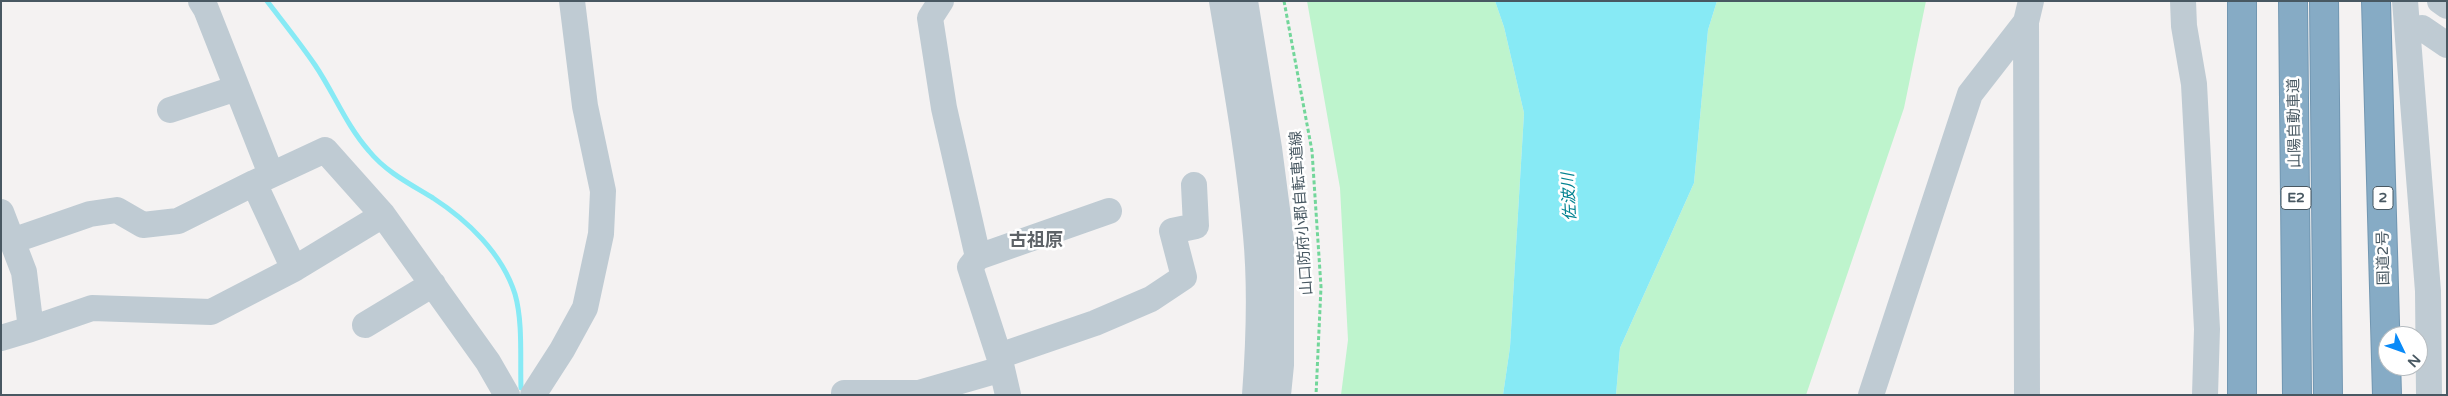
<!DOCTYPE html>
<meta charset="utf-8">
<style>
body{margin:0}
#map{position:relative;width:2448px;height:396px;overflow:hidden;background:#f4f2f2;font-family:"Varela Round",sans-serif}
canvas{display:block}
.frame{position:absolute;inset:0;border:2px solid #485862;pointer-events:none}
.north{position:absolute;left:2378px;top:326px;width:50px;height:50px;box-sizing:border-box;background:#fff;border:1px solid #b6bcc0;border-radius:50%;rotate:132deg;font-size:14px;font-weight:700;line-height:20px;text-align:center;color:#485862}
.north::after{content:'';display:block;margin:auto;width:18px;height:22px;background:#098af8;clip-path:polygon(50% 0,100% 100%,50% 72%,0 100%)}
</style>
<div id="map">
<canvas width="2448" height="396"></canvas>
<div class="frame"></div>
<div class="north">N</div>
</div>
<script>
const context = document.querySelector('canvas').getContext('2d');
context.lineJoin = 'round';
function paint(path, color) { context.fillStyle = color; context.fill(path, 'evenodd'); }
function stroke(path, color, width, dash) { context.strokeStyle = color; context.lineWidth = width; context.lineCap = dash ? 'butt' : 'round'; context.setLineDash(dash || []); context.stroke(path); }
function write(font, color, halo, rows, align = 'center') {
  context.font = font + ' "Varela Round","Noto Sans JP",sans-serif'; context.lineWidth = 5; context.setLineDash([]); context.textBaseline = 'middle'; context.strokeStyle = halo; context.fillStyle = color; for (const [text, x, y, turn = 0] of rows) {
    context.save(); context.translate(x, y); context.rotate((+turn || 0) * Math.PI / 180); context.textAlign = isNaN(turn) ? turn : align; if (halo) context.strokeText(text, 0, 0); context.fillText(text, 0, 0); context.restore();
  }
}
const green = new Path2D(`
 M1307,1H1495L1504,27L1524,113L1510,347L1503,395H1341L1348,340L1340,188Z
 M1717,1H1926L1904,108L1806,395H1616L1620,348L1694,183L1708,30Z`);
const water = new Path2D(`
 M1495,1H1717L1708,30L1694,183L1620,348L1616,395H1503L1510,347L1524,113L1504,27Z`);
const stream = new Path2D(`
 M267,1C283,22 300,43 315,65C334,93 346,125 369,151C386,172 410,184 433,198C467,220 502,253 515,294C523,322 520,358 521,388`);
const path = new Path2D(`
 M1284,1L1312,151L1321,287L1316,395`);
const minor = new Path2D(`
 M201,1L206,9L271,174
 M941,1L930,18L944,108L978,257
 M1222,1C1235,79 1249,156 1256,235C1261,288 1259,342 1255,395
 M1245,1L1269,148L1281,240V365L1278,395
 M2183,1L2184,26L2194,84L2207,329L2205,395
 M2405,1L2428,291L2429,395
 M2440,1L2447,6
 M2422,28L2447,45
 M170,110L237,88
 M1,212L24,272L31,329L1,338
 M383,215L294,269L254,183L325,150L383,215L488,362L507,395
 M12,241L90,214L117,210L143,225L178,221L254,183
 M365,325L433,284
 M31,329L92,308L211,312L294,269
 M999,356L1095,323L1151,299L1184,277L1172,231L1196,226L1194,185
 M844,393H919L1002,369
 M533,395L562,350L585,308L601,234L603,191L585,106L572,1
 M1008,395L999,356L970,267L978,257L1109,211
 M1871,395L1970,94L2026,22
 M2027,395L2026,22L2031,1`);
const highway = new Path2D(`
 M2293,1L2297,395
 M2324,1L2328,395
 M2376,1L2387,395
 M2242,395V1`);
const shields = [
 [2296,198,30],
 [2383,198,20]
];
const shieldNames = [
 ["E2",2296,198],
 ["2",2383,198]
];
const streetNames = [
 ["山陽自動車道",2295,123,-91],
 ["山口防府小郡自転車道線",1302,213,-94],
 ["国道2号",2384,258,-91]
];
const waterNames = [
 ["佐波川",1570,197,-93]
];
const quarterNames = [
 ["古祖原",1036,241]
];
paint(green, '#bef4cd');
paint(water, '#87eaf5');
stroke(stream, '#87eaf5', 5);
stroke(highway, '#7196b1', 30);
stroke(path, '#72d69a', 3, [4, 2.5]);
stroke(minor, '#bfcbd3', 26);
stroke(highway, '#86abc5', 28);
for (const [x, y, w] of shields) { const box = new Path2D(); box.roundRect(x - w / 2, y - 11.5, w, 23, 4); context.fillStyle = '#fff'; context.fill(box); stroke(box, '#485862', 1); }
write('bold 14px', '#485862', null, shieldNames);
write('15px', '#485862', '#fff', streetNames);
write('italic 16px', '#048391', '#fff', waterNames);
write('bold 18px', '#5e6368', '#fff', quarterNames);
</script>
